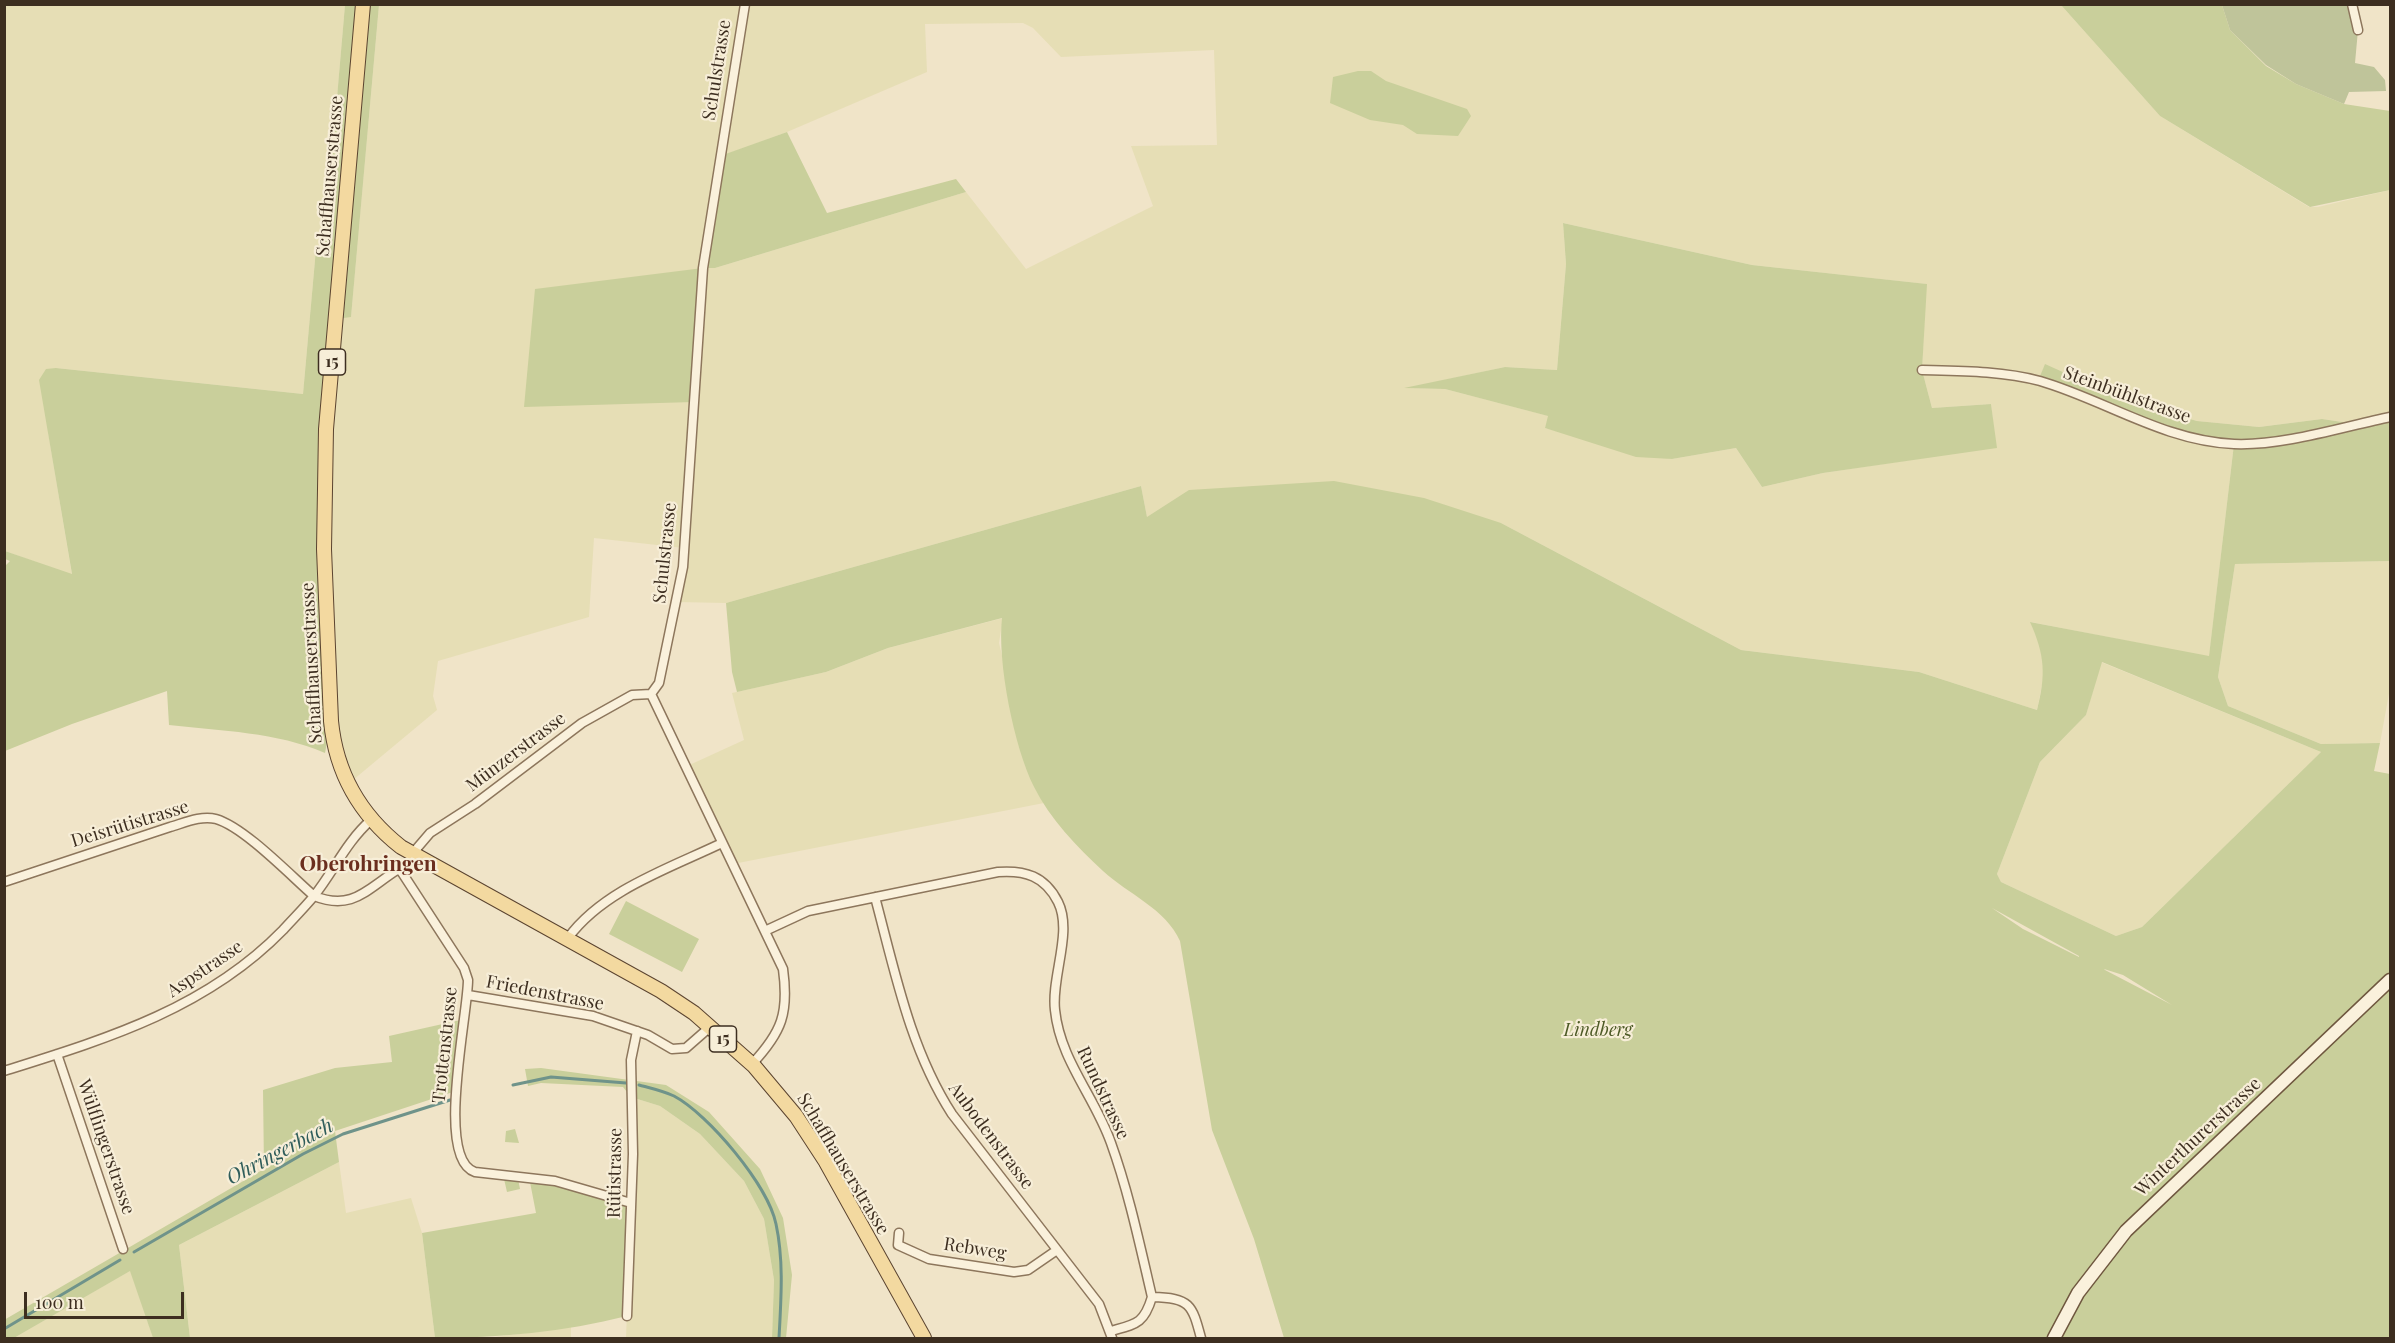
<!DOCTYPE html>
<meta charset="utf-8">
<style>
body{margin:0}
#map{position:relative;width:2395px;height:1343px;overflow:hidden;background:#f0e4c8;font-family:"Playfair Display",serif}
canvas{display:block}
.frame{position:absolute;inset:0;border:6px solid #3d2e20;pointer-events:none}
.scale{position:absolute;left:24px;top:1292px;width:160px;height:27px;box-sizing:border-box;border:3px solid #3d2e20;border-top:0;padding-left:8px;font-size:18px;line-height:21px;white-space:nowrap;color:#3d2e20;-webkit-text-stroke:4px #f7eed8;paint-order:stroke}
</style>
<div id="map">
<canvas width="2395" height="1343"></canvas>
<div class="frame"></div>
<div class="scale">100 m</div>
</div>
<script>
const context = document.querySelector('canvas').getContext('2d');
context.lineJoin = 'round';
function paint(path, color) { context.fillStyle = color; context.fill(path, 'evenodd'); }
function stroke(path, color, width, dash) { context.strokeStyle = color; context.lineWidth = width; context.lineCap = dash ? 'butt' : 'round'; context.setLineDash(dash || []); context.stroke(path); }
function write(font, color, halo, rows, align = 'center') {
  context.font = font + ' "Playfair Display",serif'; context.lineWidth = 4.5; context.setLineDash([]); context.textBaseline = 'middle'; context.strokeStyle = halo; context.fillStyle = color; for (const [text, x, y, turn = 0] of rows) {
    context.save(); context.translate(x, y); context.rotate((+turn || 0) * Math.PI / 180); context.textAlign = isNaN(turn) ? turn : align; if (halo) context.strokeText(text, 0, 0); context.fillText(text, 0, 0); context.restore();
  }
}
const farmland = new Path2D(`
 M5,5H345L324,249H316L303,394L56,368L48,432L72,575L5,551Z
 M379,5H2061L2160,116L2309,207H2318L2390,190V417L2356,424L2322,419L2259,427L2197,421L2129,402L2045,365L2039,381L2234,444L2209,657L2031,622L2039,642L2045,671L2037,710L1919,672L1741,650L1501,523L1147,517L1141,486L726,603L677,602L684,548L594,538L589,617L438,661L433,696L437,710L347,785L340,769L324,549L336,319L351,316ZM1023,23L1033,28L1061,57L1214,50L1217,145L1131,146L1153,206L1026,269L966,192L715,268H704L719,157L787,132L927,72L925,24ZM1563,223L1752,265L1926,284L1922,370L1932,408L1991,404L1996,447L1823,473L1762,487L1736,448L1672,459L1545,428L1549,416L1445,389L1408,388L1505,367L1557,370L1566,264Z
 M2390,561V688L2380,743L2321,744L2228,706L2218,677L2235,564Z
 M1003,618L999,643L1034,787L1044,803L733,864L685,767L744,740L732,693L826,672L888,648Z
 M2101,662L2321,752L2142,927L2116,936L2001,882L1997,874L2040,762L2086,715Z
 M631,1097L660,1106L700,1134L744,1181L764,1219L774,1280L772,1338H626L633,1154Z
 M339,1162L346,1213L411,1198L422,1233L435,1338H190L179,1245Z
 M131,1270L153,1338H14Z
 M571,1327V1338H488Z`);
const green = new Path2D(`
 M345,5H379L351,317L336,319L328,396L331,721L325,753C277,732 221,731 169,725L167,691L72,724L5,751L4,567L10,561L5,559V551L72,574L39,380L46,369L56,368L303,394L316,249L324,248Z
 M2061,5H2222L2230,30L2266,66L2296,84L2344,104L2390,111V190L2310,207L2160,116Z
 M1358,71H1371L1386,81L1467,109L1471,116L1458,136L1417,134L1403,125L1370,120L1330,103L1333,77Z
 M787,132L827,213L956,179L966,192L715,268H703L693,402L524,407L535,289L703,268L720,156Z
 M1563,223L1752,265L1927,284L1922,370L1932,408L1991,404L1997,448L1823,473L1762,487L1736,448L1672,459L1636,457L1545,428L1548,416L1445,389L1404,388L1505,367L1557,370L1566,264Z
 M2045,364L2129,402L2197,421L2259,427L2322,419L2356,424L2390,417V561L2235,564L2218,677L2228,706L2321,744L2380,743L2374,771L2390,774V1338H1284L1254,1239L1212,1130L1180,941C1166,909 1128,894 1103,871C1077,847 1050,819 1034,787C1014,747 997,662 1002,618L888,648L826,672L737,692L732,672L726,603L1141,486L1147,517L1189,490L1334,481L1424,498L1501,523L1741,650L1919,672L2037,710C2046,675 2045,655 2030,622L2209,656L2234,444L2200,439L2038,381ZM2102,662L2321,752L2142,927L2116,936L2001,882L1997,874L2040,762L2086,715ZM1992,908L2079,956V957L2023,929ZM2104,969L2123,975L2172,1005L2105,970Z
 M626,901L699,939L682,972L609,934Z
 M465,1019L456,1091L335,1131L339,1162L179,1245L190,1338H153L130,1271L14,1338H5L4,1320L264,1169L263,1090L335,1068L392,1062L389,1036Z
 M541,1068L666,1085L709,1112L760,1169L783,1218L792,1275L786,1338H772L774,1280L764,1219L744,1181L700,1134L660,1106L631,1097L623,1087L541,1083L528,1086L525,1069Z
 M515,1129L519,1143L505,1142L506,1131Z
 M529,1177L631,1203L627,1316C564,1332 499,1338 435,1338L422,1233L536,1213Z
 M504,1179H518L520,1189L507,1192Z`);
const cemetery = new Path2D(`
 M2222,5H2352L2358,30L2355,63L2374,67L2385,80L2386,91L2349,92L2344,104L2296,84L2266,65L2230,30Z`);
const stream = new Path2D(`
 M513,1085L551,1077L626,1083
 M639,1085C650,1088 663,1091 674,1096C708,1114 768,1185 776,1224C784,1261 781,1300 779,1338
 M134,1252L303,1154L343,1134L450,1100
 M4,1329L120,1260`);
const street = new Path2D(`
 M745,4L703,268L683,567L659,683L651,694L783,969C789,1013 782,1032 752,1064
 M2352,4L2358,30
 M1922,370C1962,371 2002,371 2040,381C2105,400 2164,441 2234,444C2283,446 2342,427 2390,417
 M412,854L430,833L475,804L582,723L632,695L651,694
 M4,882L170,827C184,823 201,815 216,819C244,827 290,875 314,896C352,911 366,890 397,870L401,871L464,968L468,980C468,1015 435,1159 475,1172L555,1181L631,1203
 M875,897C895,972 910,1049 952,1114L1099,1304L1112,1338
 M767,930L808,911L998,872C1025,870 1045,876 1058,902C1073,932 1051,977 1055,1010C1060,1060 1095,1097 1111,1143C1129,1193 1140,1246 1152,1297C1144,1324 1136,1324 1111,1331
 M568,938C603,890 670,868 722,843
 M468,995L593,1016L648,1035L672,1049L686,1048L710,1027
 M57,1054L123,1249
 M4,1071C106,1039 206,1009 283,930C293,919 304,908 314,896C334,871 346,842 371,820
 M899,1233L898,1245L929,1259L1014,1272L1028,1270L1057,1250
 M1152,1297C1190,1298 1192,1304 1201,1338
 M627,1316L633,1154L631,1060L637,1031`);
const secondary = new Path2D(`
 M2054,1338L2078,1293L2126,1231L2390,980`);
const primary = new Path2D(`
 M363,4L326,429L324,549L331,721C336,773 359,814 401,847L661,991L694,1013L754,1066L796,1116L826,1162L924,1338`);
const shields = [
 [332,362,27],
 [723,1039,27]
];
const shieldNames = [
 ["15",332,362],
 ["15",723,1039]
];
const streetNames = [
 ["Schulstrasse",717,70,-81],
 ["Schaffhauserstrasse",330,176,-85],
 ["Steinbühlstrasse",2127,395,20],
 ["Schulstrasse",665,553,-84],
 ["Schaffhauserstrasse",312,663,-93],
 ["Münzerstrasse",516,752,-37],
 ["Deisrütistrasse",130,824,-17],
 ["Aspstrasse",205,969,-34],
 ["Friedenstrasse",545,993,11],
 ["Trottenstrasse",445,1045,-84],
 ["Rundstrasse",1103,1093,65],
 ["Aubodenstrasse",991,1136,53],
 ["Winterthurerstrasse",2198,1137,-43],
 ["Wülflingerstrasse",106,1147,71],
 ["Schaffhauserstrasse",843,1164,59],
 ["Rütistrasse",615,1173,-89],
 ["Rebweg",975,1249,9]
];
const parkNames = [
 ["Lindberg",1598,1030]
];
const waterNames = [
 ["Ohringerbach",280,1152,-28]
];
const quarterNames = [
 ["Oberohringen",368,864]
];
paint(farmland, '#e6deb5');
paint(green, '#c9cf9b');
paint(cemetery, '#bfc49a');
stroke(stream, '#6f938a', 3);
stroke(street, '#8d765c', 11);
stroke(secondary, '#6f573f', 15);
stroke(primary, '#5b4430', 16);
stroke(street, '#faf1dc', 8);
stroke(secondary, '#faf1dc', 12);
stroke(primary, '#f3d9a0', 14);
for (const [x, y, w] of shields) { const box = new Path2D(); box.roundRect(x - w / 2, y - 13, w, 26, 4.5); context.fillStyle = '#f7eed8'; context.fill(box); stroke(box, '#3d2e20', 1.5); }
write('bold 16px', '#3d2e20', null, shieldNames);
write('18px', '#3d2e20', '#f7eed8', streetNames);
write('italic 18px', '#4d5a26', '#f7eed8', parkNames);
write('italic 20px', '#2f5d5a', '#f7eed8', waterNames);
write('bold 21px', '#6b2e1e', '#f7eed8', quarterNames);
</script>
